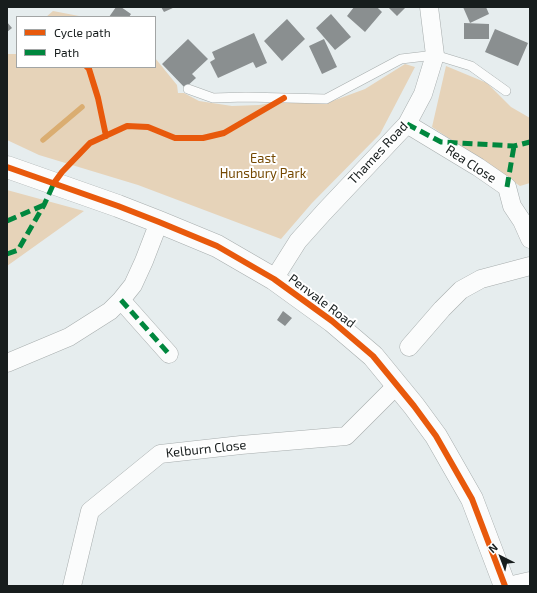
<!DOCTYPE html>
<style>
body{margin:0}
#map{position:relative;width:537px;height:593px;overflow:hidden;background:#e6edee;font-family:"Exo 2",sans-serif}
canvas{display:block}
.frame{position:absolute;inset:0;border:8px solid #171d1d;pointer-events:none}
.legend{position:absolute;left:16px;top:16px;width:140px;height:52px;box-sizing:border-box;background:#fff;border:1px solid #a2a5a5;margin:0;padding:5px 7px;list-style:none;font-size:12px;color:#171d1d}
.legend li{display:flex;align-items:center;gap:8px;height:20px}
.legend b{width:20px;border:1px solid #a2a5a5}
.north{position:absolute;left:481px;top:537px;width:40px;height:40px;-webkit-text-stroke:3px #fff;paint-order:stroke;rotate:318deg;font-size:11px;font-weight:700;line-height:16px;text-align:center;color:#171d1d}
.north::after{content:'';display:block;margin:auto;width:14px;height:18px;background:#171d1d;clip-path:polygon(50% 0,100% 100%,50% 72%,0 100%)}
</style>
<div id="map">
<canvas width="537" height="593"></canvas>
<div class="frame"></div>
<ul class="legend">
<li><b style="height:5px;background:#e8590c"></b>Cycle path</li>
<li><b style="height:5px;background:#00873e"></b>Path</li>
</ul>
<div class="north">N</div>
</div>
<script>
const context = document.querySelector('canvas').getContext('2d');
context.lineJoin = 'round';
function paint(path, color) { context.fillStyle = color; context.fill(path, 'evenodd'); }
function stroke(path, color, width, dash) { context.strokeStyle = color; context.lineWidth = width; context.lineCap = dash ? 'butt' : 'round'; context.setLineDash(dash || []); context.stroke(path); }
function write(font, color, halo, rows, align = 'center') {
  context.font = font + ' "Exo 2",sans-serif'; context.lineWidth = 4; context.setLineDash([]); context.textBaseline = 'middle'; context.strokeStyle = halo; context.fillStyle = color; for (const [text, x, y, turn = 0] of rows) {
    context.save(); context.translate(x, y); context.rotate((+turn || 0) * Math.PI / 180); context.textAlign = isNaN(turn) ? turn : align; if (halo) context.strokeText(text, 0, 0); context.fillText(text, 0, 0); context.restore();
  }
}
const green = new Path2D(`
 M53,11L79,16H99L103,17H46Z
 M7,54H17V67H155V58L177,85L178,93H184L199,101L232,106L259,105L283,101L327,103L365,89L405,64L415,67L380,134L312,203L281,239L138,185L39,155L7,140Z
 M446,66L487,83L511,107L530,118V183L520,186L432,127Z
 M7,190L84,211L7,266Z`);
const stream = new Path2D(`
 M43,140L82,107`);
const building = new Path2D(`
 M116,7H121L131,14L129,17H109Z
 M161,7H175L164,12Z
 M354,7H377L382,12L365,32L347,16Z
 M388,7H406L397,16Z
 M463,7H486L489,14L470,23Z
 M331,14L351,37L335,50L316,28Z
 M287,19L305,39L282,61L264,41Z
 M7,22L12,28L7,32Z
 M464,23L489,24V39H464Z
 M495,29L528,43L518,66L485,52Z
 M254,33L267,63L256,68L253,62L218,78L210,62L215,59L212,52Z
 M188,39L208,59L192,74L196,78L185,88L162,64Z
 M324,39L337,67L322,74L309,46Z
 M283,311L292,318L285,326L277,320Z`);
const service = new Path2D(`
 M188,89L213,98L246,97L326,99L401,59L435,55L471,66L506,91`);
const minor = new Path2D(`
 M407,124L478,167L507,187L512,206L522,221L530,239
 M274,279L298,241L324,212L407,124L423,94L435,55L429,7
 M121,300L169,354
 M409,347L442,309L461,290L481,279L530,266
 M7,363L69,337L110,311L121,300L133,285L144,261L159,222
 M72,586L90,511L160,454L241,445L346,436L397,385
 M508,586L530,581`);
const tertiary = new Path2D(`
 M7,167L118,206L159,222L217,246L274,279L332,321L373,356L414,406L436,436L472,499L505,586`);
const quiet = new Path2D(`
 M407,124L441,142L514,146L530,142
 M507,187L514,146
 M7,221L44,205
 M7,254L18,250L44,205L54,183
 M121,300L169,354`);
const cycleway = new Path2D(`
 M87,67L89,69L98,98L106,136
 M7,167L118,206L159,222L217,246L274,279L332,321L373,356L414,406L436,436L472,499L505,586
 M54,183L62,172L90,143L127,126L148,127L175,138H203L224,133L284,98`);
const streetNames = [
 ["Thames Road",378,153,-47],
 ["Rea Close",471,164,33],
 ["Penvale Road",322,301,37],
 ["Kelburn Close",206,449,-6]
];
const parkNames = [
 ["East",263,159],
 ["Hunsbury Park",263,174]
];
paint(green, '#e6d3b9');
stroke(stream, '#daad71', 5.5);
paint(building, '#8a8f90');
stroke(service, '#a7adad', 10);
stroke(minor, '#a7adad', 19);
stroke(tertiary, '#a7adad', 23);
stroke(service, '#fbfcfc', 9);
stroke(minor, '#fbfcfc', 18);
stroke(tertiary, '#fbfcfc', 22);
stroke(quiet, '#00873e', 5, [10, 5]);
stroke(cycleway, '#e8590c', 6);
write('13px', '#171d1d', '#fff', streetNames);
write('13px', '#754902', '#fff', parkNames);
</script>
